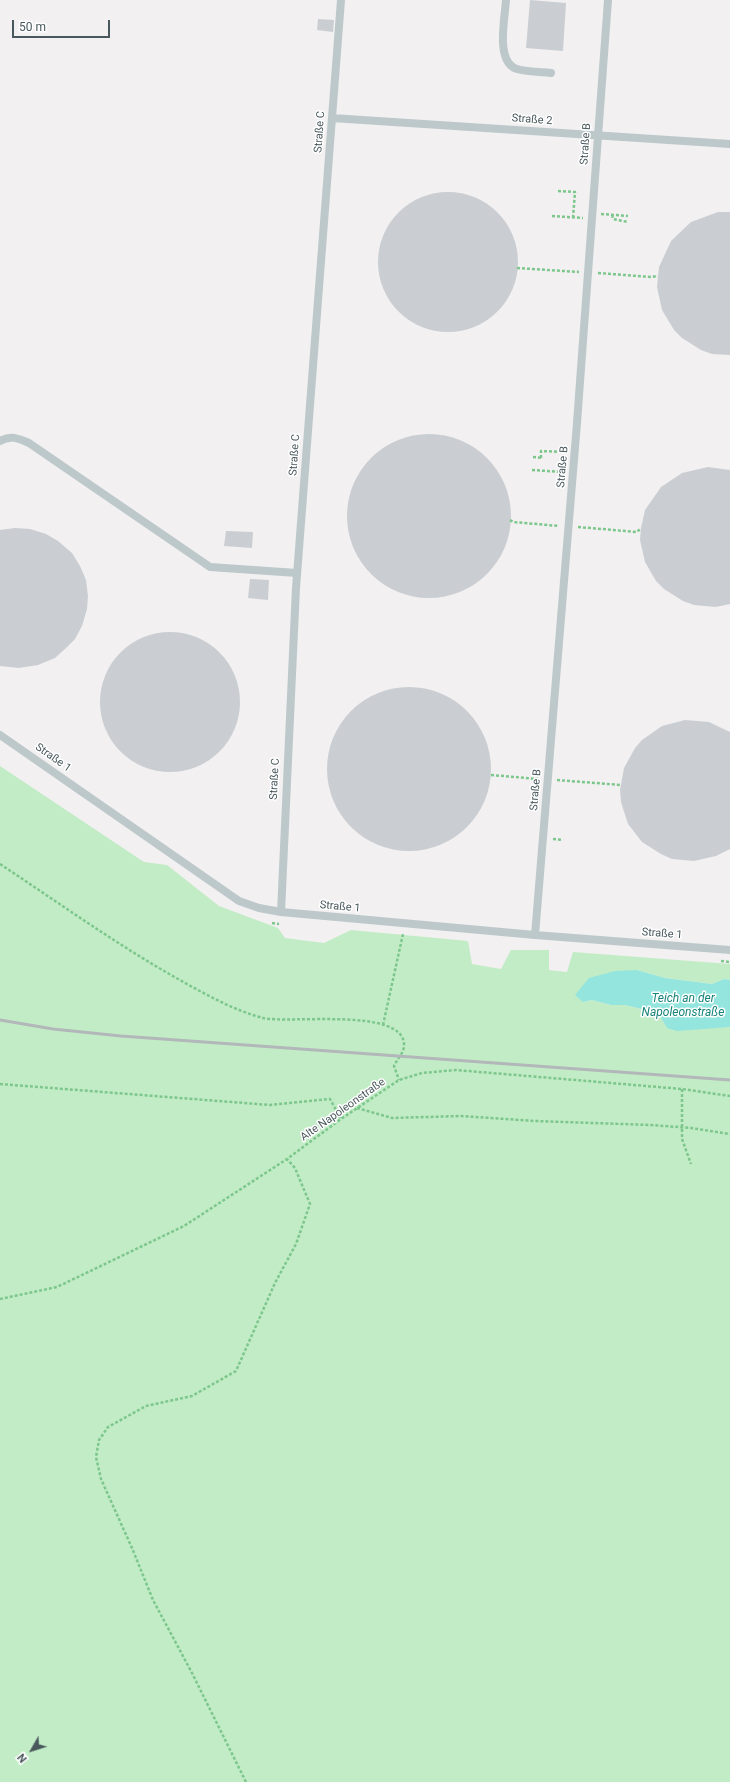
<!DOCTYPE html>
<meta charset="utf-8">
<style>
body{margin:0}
#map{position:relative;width:730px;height:1782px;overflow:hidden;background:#f2f0f0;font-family:Roboto,sans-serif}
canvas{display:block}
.north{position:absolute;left:12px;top:1730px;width:40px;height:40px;-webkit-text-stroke:3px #fff;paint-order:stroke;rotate:231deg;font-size:11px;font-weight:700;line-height:16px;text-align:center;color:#49585c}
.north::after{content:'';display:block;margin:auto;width:14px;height:18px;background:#49585c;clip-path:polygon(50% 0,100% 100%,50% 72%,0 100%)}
.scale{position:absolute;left:12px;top:20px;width:98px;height:18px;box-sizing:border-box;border:2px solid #49585c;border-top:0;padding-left:5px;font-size:12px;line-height:14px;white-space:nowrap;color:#49585c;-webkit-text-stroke:3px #fff;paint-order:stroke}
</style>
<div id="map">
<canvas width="730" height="1782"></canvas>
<div class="north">N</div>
<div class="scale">50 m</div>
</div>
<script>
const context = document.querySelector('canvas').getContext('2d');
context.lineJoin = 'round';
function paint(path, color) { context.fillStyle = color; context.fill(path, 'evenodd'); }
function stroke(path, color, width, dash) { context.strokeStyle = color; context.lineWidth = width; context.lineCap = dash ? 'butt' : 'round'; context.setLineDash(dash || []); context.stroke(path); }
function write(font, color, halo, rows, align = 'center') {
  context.font = font + ' Roboto,sans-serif'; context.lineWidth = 3; context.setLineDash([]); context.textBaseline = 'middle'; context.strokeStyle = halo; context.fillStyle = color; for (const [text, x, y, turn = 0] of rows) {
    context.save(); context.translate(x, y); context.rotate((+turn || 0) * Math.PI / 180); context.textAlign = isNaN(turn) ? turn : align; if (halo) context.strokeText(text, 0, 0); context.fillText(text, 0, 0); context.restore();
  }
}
const green = new Path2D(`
 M0,766L144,862L167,865L219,906L278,928L285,938L324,943L351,930L468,941L472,964L501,969L511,950H549V970L567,972L573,952L730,964V980L724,979L712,984L665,978L637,970L583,1002L592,1000L611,1005H625L658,1013L667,1028L730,1027V1782H0Z`);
const water = new Path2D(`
 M637,970L665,978L712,984L724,979L730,980V1027L677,1031L667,1028L658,1013L625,1005H611L592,1000L583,1002L575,995L589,978L615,971Z`);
const building = new Path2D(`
 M530,0L566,3L563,51L526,48Z
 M318,19L334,20L333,32L317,30Z
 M378 262a70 70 0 1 1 140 0a70 70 0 1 1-140 0Z
 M718,212H730V355L712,354L701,350L682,338L674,330L662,310L657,287L659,267L671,241L691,222Z
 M347 516a82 82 0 1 1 164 0a82 82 0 1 1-164 0Z
 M708,467L730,470V604L716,607L694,605L683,601L664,589L656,581L645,562L640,540L641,528L645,510L661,487L682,473Z
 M15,528L30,529L46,534L58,541L72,553L80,566L86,580L88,596L87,609L82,626L75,639L66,648L55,658L38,665L19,668L0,666V530Z
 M226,531L253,532L252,548L224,546Z
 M250,579L269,580L268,600L248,598Z
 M100 702a70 70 0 1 1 140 0a70 70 0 1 1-140 0Z
 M327 769a82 82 0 1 1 164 0a82 82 0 1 1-164 0Z
 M685,720L709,722L730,732V849L716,856L694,861L672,859L661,854L642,842L628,824L621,802L620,790L624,768L635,748L642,740L662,726Z`);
const path = new Path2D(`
 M558,191L575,192L573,218
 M601,214L628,216
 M612,215L613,219L628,222
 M552,216L583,218
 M517,268L579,272
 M598,273L651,277L658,276
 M533,457L543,458
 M541,458V451L564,452
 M532,470L563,472
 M510,520L513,522L559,526
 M578,527L637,532L641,528
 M491,775L538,779
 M557,780L621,785
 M553,839L563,840
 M0,864C59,903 116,944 178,979C205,994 233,1010 263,1018C289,1024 402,1007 404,1044C405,1052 397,1059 394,1066L399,1080
 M272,923L279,924
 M721,961L730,962
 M383,1025L403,934
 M0,1084L270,1105L330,1099L341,1119
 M682,1089V1139L691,1164
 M357,1108L392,1118L461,1116L535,1121L651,1125L691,1128L730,1134
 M0,1299L57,1287L184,1226L287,1159L341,1119L399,1080L422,1073L456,1070L682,1089L730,1096
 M246,1782L192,1673L153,1600L132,1548L101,1479L96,1457L99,1440L108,1427L146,1406L192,1396L236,1371L275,1283L296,1244L310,1204L295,1168L287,1159`);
const service = new Path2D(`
 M506,0C505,18 495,62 517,69C527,72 540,72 551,73
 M332,118L730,144
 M0,441C10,435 18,438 29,443L210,567L297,573
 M0,735L239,901L259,908L281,912L535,935L730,950
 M281,912L296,588L341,0
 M535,935L577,423L608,0`);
const rail = new Path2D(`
 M0,1020L53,1029L121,1036L730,1080`);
const streetNames = [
 ["Straße 2",532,120,4],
 ["Straße C",320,132,-86],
 ["Straße B",586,144,-86],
 ["Straße C",295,455,-86],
 ["Straße B",563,467,-85],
 ["Straße 1",53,758,35],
 ["Straße C",275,779,-87],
 ["Straße B",536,790,-85],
 ["Straße 1",340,907,5],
 ["Straße 1",662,934,4],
 ["Alte Napoleonstraße",343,1110,-35]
];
const waterNames = [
 ["Teich an der",683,999],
 ["Napoleonstraße",683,1013]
];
paint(green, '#c2ecc6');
paint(water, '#93e5de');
paint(building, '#caced2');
stroke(path, '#7dc78d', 2.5, [3, 2]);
stroke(service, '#bdc8cb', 8);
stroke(rail, '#b2b7b9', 3);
write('11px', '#49585c', '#fff', streetNames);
write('italic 12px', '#17837a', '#fff', waterNames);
</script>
